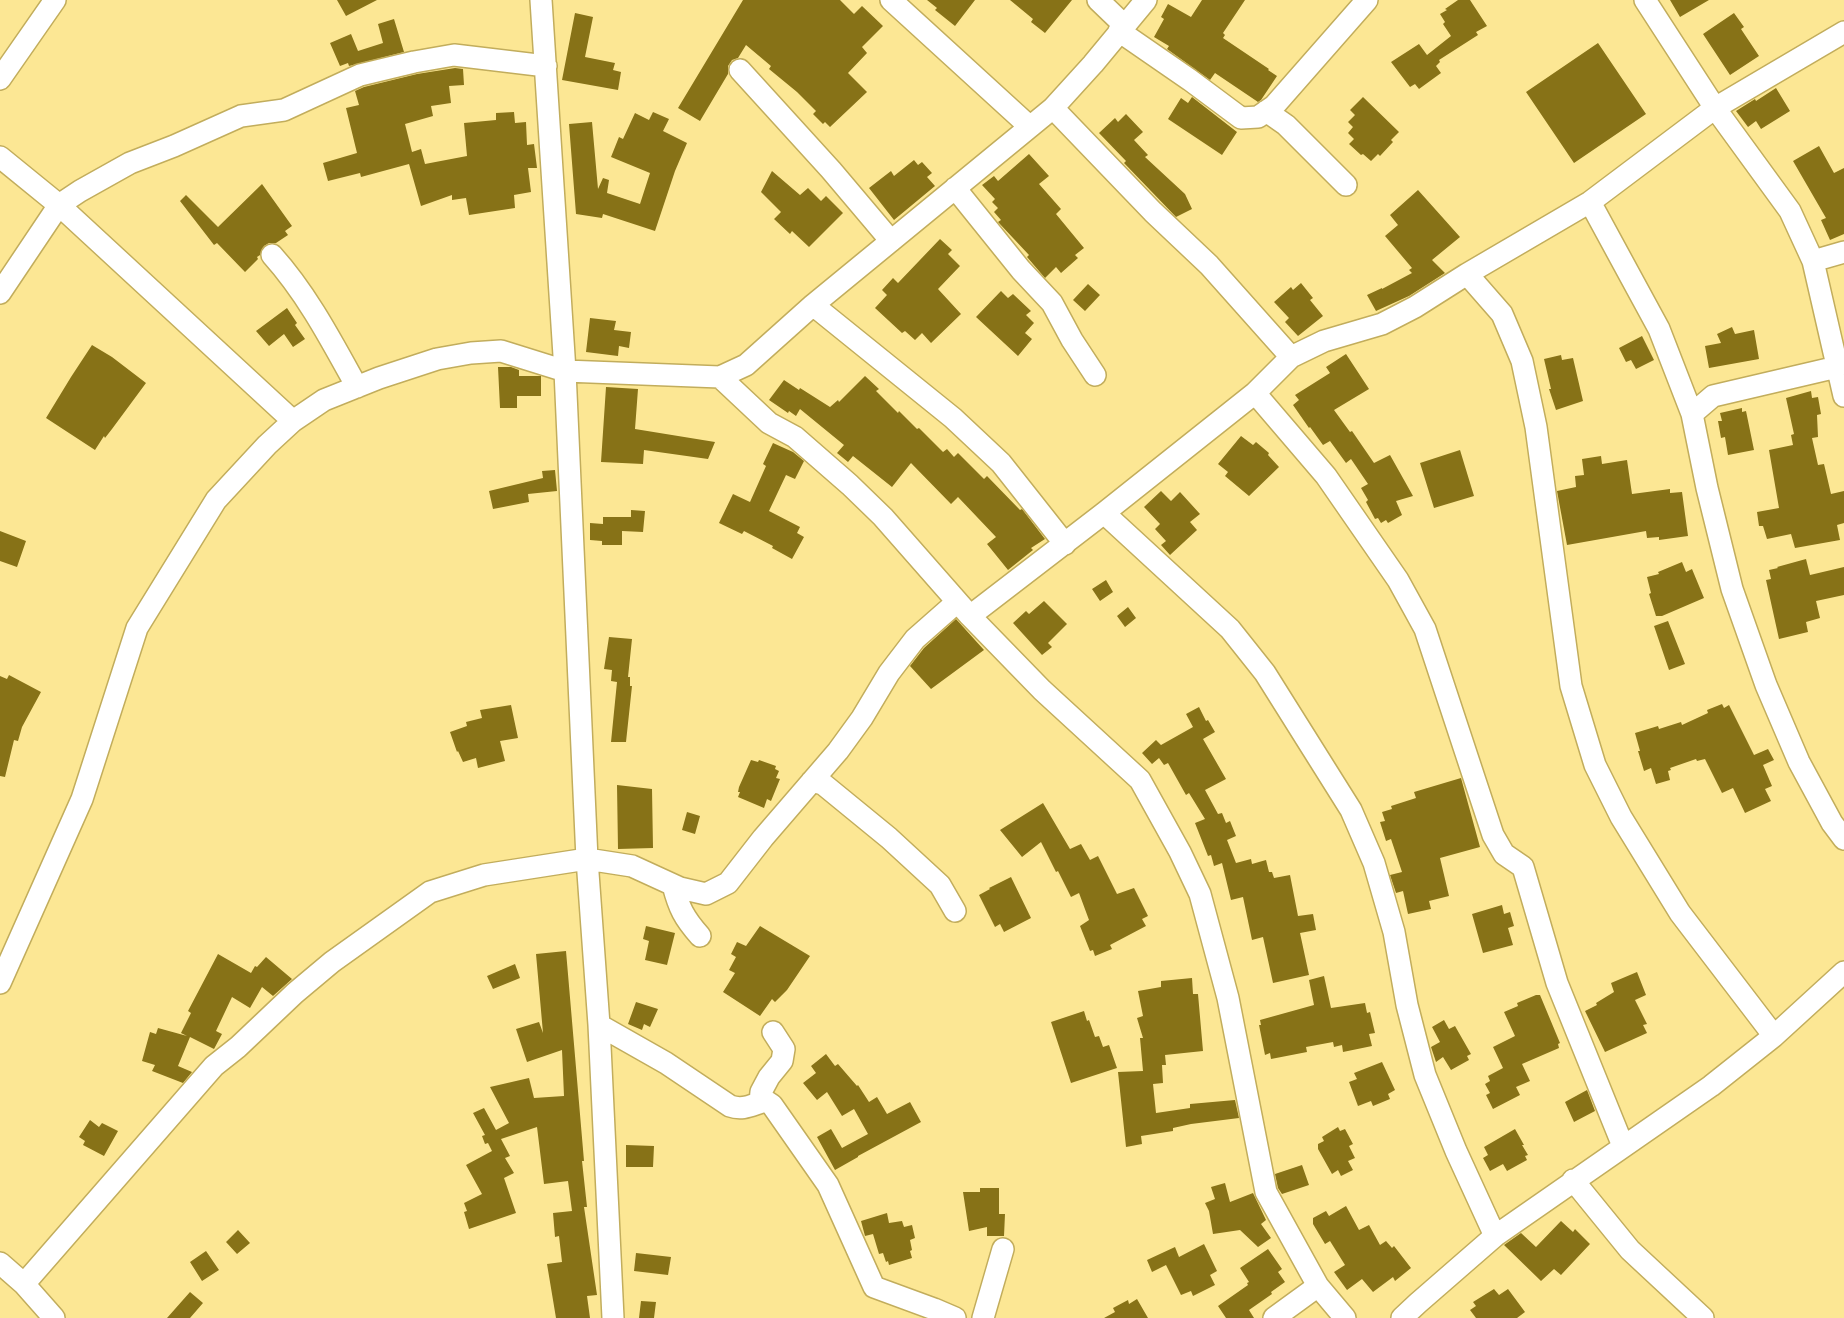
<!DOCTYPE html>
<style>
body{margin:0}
canvas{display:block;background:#fce794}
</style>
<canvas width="1844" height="1318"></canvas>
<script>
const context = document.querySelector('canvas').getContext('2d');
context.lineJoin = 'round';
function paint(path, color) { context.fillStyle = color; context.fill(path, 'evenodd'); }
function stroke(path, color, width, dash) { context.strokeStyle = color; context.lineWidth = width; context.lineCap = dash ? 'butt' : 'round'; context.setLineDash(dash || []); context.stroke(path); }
const building = new Path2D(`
 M337,0H377L346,16Z
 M743,0H840L854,14L862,6L883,26L862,47L867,53L848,73L867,92L830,127L825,122L823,124L813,114L816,111L797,92L769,69L771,66L746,45L738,58L732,60L728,66V74L700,121L678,108Z
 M927,0H975L955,26L935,10L937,8Z
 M1010,0H1072L1045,33L1031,22L1033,19Z
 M1202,0H1245L1223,33L1225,35L1223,38L1269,69L1268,70L1277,76L1261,100L1258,102L1215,73L1210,80L1167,49L1169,46L1154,37L1164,19L1161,17L1168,4L1191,17Z
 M1458,0H1470L1487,26L1476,32L1478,35L1439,60L1440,62L1436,66L1441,73L1419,89L1415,84L1410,87L1391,62L1419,44L1427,55L1451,36L1443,24L1445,22L1440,14L1447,10L1445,9Z
 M1670,0H1709L1680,17Z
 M575,13L593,17L585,57L615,63L613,70L621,72L618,90L562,80Z
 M1734,13L1744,27L1741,29L1759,56L1730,75L1703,34Z
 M394,19L404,52L349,66L348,63L340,66L330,43L351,34L358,51L383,43L378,24Z
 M1598,43L1646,114L1574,163L1526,92Z
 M455,68L463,69L464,85L449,86L451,103L431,106L433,116L405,124L412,152L421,149L425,164L467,156L464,123L496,120V113L514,112L515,123L526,122L527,145L534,144L537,168H528L531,192L514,195L515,208L469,215L466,198L452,200V195L421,206L409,164L361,177L360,173L328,181L323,163L357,153L346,108L359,105L355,91L364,87L417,74Z
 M1776,88L1790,111L1761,129L1756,121L1748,127L1736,111L1755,99L1756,101Z
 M1192,97L1237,132L1222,155L1168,119L1181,98L1188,103Z
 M1363,97L1399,132L1391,140L1393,142L1380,156L1378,154L1371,161L1363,154L1361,155L1349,144L1354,139L1348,133L1353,127L1348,122L1355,115L1350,110Z
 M653,112L669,119L663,131L687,143L675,171L655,231L603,214L602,218L576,214L569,124L592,122L598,189L603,178L609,180L607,193L640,204L650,173L611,157L619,137L623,139L635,113L649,120Z
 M1126,114L1143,132L1134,140L1148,155L1145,157L1185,194L1192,209L1176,217L1124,163L1126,161L1099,133L1115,118L1118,122Z
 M1819,146L1834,173L1844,168V234L1830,240L1821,220L1826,218L1793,161Z
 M1029,154L1049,176L1039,184L1061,209L1056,214L1084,248L1075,255L1078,258L1061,273L1056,267L1045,278L1027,257L1029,255L998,222L1001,220L994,212L998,208L992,202L995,199L982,185L994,176L998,181Z
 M914,160L918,165L922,162L932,173L927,177L935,186L894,220L869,188L891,171L894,176Z
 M772,171L800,195L808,188L821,201L826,196L843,213L809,247L792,231L790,234L774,219L781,212L761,192Z
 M262,184L292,226L285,231L288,235L276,243H269L264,246L260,255L257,257L258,259L245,272L217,243L214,245L180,201L186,195L218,227Z
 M1418,190L1460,237L1432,260L1445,273L1409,296L1376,311L1367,295L1382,288V289L1412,273L1409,270L1412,268L1385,236L1398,225L1390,215Z
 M940,239L952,250L948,254L960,266L938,289L961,314L931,343L922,333L915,340L905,331L902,333L875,308L887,295L882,290L893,278L898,283Z
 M1301,283L1313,298L1310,300L1323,316L1298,336L1285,322L1289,318L1274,302L1291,287L1293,290Z
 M1088,284L1100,295L1085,311L1073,300Z
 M1001,291L1008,298L1013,294L1031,311L1026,315L1034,323L1025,333L1032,339L1018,356L976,317Z
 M287,308L297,323L295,325L305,339L293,347L284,334L269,346L256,331Z
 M590,318L616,321L614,330L631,332L629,348L619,346L618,356L586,352Z
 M1732,327L1735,334L1754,330L1759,359L1709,368L1705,346L1721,343L1717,334Z
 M1642,336L1654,360L1636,369L1631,360L1626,362L1619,348Z
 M92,345L112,357L146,383L112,429L105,438L104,436L95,450L46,418L71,377Z
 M1346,354L1369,389L1334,410L1350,432L1352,431L1374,463L1390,455L1413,496L1396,501L1402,515L1388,523L1386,520L1381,523L1378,518L1375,519L1366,502L1368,500L1361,488L1368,484L1351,459L1346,463L1330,441L1323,445L1310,427L1309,428L1293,405L1299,400L1295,395L1330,373L1326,367Z
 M1561,355L1562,360L1573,358L1583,401L1556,410L1549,389H1551L1544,359Z
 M498,367H511L519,370V376H541V396H517V408H500Z
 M865,376L879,389L876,391L898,413L899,411L917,429L919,428L943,452L947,449L954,457L958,453L984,479L987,476L1020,510L1022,509L1045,539L1031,548L1033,550L1008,570L987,544L996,537L958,497L951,504L911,463L892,487L853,456L848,462L837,453L844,445L800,409L796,416L789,411L788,413L769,400L784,380L799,390L800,388L830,407L838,400L839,402Z
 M606,387L638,389L635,429L715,442L708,459L644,450L643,464L601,462Z
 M1811,391L1812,398L1818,397L1821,414L1817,415L1818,437L1812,438L1818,465L1824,464L1831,494L1844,491V523L1837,525L1840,540L1795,548L1791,534L1767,539L1763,526H1759L1757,512L1779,508L1769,450L1793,445L1791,435L1794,434L1786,398Z
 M1742,408V412L1746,411L1754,450L1728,455L1725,437L1721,438L1718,421H1722L1720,413Z
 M1241,436L1253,445L1256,442L1269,453L1268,455L1279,467L1249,496L1225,476L1228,472L1218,464Z
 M773,443L793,452L804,461L795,479L786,475L769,511L800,527L797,533L804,537L792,559L772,548L773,546L744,531L742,534L719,523L733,494L750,502L766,466L763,464Z
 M1460,450L1474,496L1434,508L1420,463Z
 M1601,456L1602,464L1627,460L1632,494L1670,489V493L1682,492L1688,536L1659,540V537L1647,538L1646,531L1567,545L1557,491L1576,487L1575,476L1584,475L1582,459Z
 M555,470L557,491L528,494L529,502L493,509L489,491L543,478L542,471Z
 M1161,491L1171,501L1180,492L1200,514L1190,522L1197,530L1170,555L1161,545L1166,541L1155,529L1160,524L1144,507Z
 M631,510L645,511L643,532L622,531V545H602V541L590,540V523L603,524V517H631Z
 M0,531L26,541L17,567L0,561Z
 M1806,559L1810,575L1844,567V595L1816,601L1820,618L1806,622L1808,632L1779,639L1766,580L1771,579L1769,570L1778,568L1777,567Z
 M1682,562L1686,572L1692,569L1704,598L1662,616H1656L1649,594L1651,593L1647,577L1659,574L1658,572Z
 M1106,580L1113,592L1100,601L1092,589Z
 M1044,601L1067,624L1048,643L1052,647L1042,655L1013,623L1026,611L1029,614Z
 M1128,607L1136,618L1125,627L1117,616Z
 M956,619L984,650L931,689L910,666L924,648Z
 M1668,621L1685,664L1669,670L1654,626Z
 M609,637L632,639L628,677H630V686H632L626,742H611L617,682L611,681L612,670L604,669Z
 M9,675L41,692L22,727L18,741L14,740L5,777L0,776V676L7,679Z
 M1722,704L1724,708L1729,705L1754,755L1768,749L1774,760L1763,765L1772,786L1765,789L1771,801L1745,813L1733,788L1722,793L1705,759L1697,761L1696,759L1670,768L1671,770L1668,771L1670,780L1656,784L1651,768L1644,771L1638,751H1640L1635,733L1658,726L1659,729L1681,722L1682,725L1708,713L1707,710Z
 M511,705L518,738L500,741L505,761L478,768L476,758L463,762L458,751L457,752L450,732L467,726L466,722L482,718L480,710Z
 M1199,707L1206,721L1208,720L1215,732L1203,739L1226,779L1205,790L1218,814L1222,813L1226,823L1230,821L1236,836L1227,840L1236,863L1251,859L1252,864L1266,860L1269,872H1272L1274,878L1290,875L1298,916L1313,914L1316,930L1300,933L1309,975L1273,983L1263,937L1252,940L1243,897L1231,900L1222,863L1214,866L1211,855L1208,856L1195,823L1205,819L1189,793L1186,795L1168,763L1164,765L1159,758L1152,764L1142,753L1156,740L1161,745L1193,727L1186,714Z
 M751,760L758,762L759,760L776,766L775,769L779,771L776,778L780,779L771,801L767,799L764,808L738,797L740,792H738L739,787Z
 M1461,778L1480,847L1440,858L1449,896L1429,901L1431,909L1408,914L1403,891L1396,893L1390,875L1402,872L1391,839L1386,841L1380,822L1385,821L1382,812L1392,809L1391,806L1416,798L1414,792Z
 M617,785L652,789L653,848L618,849Z
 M1043,803L1070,849L1081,844L1090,860L1098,856L1117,894L1134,888L1148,916L1142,919L1146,926L1110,945L1112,949L1095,956L1093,950L1090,951L1080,926L1089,920L1079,893L1071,897L1058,871L1056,872L1041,842L1022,857L1000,830Z
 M687,812L700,816L695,834L682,830Z
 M1011,877L1031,918L1004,932L1000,924L995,927L979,895L990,889L989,888Z
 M1502,905L1504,914L1510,912L1514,926L1508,928L1513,945L1483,953L1472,914Z
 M646,926L675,933L667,965L645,960L649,941L643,939Z
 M760,926L810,956L787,990L775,1002L772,999L760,1016L723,992L735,973L729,970L736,957L731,954L737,942L746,946Z
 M566,951L584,1161H582L587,1207H584L597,1295L587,1296L590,1318H556L547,1264L562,1262L559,1236L555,1237L553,1213L572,1211L568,1181L544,1184L537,1127L501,1139L510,1156L505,1158L514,1173L504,1178L516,1213L469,1229L464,1212L467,1211L464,1203L482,1194L466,1165L492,1151L488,1143L485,1144L482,1136L485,1135L473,1113L484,1108L496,1130L509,1123L490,1087L529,1078L534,1098L564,1096L562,1050L527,1062L516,1029L539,1022L543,1033L536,954Z
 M218,954L251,973L255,966L257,967L266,957L292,979L273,996L262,987L250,1008L232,997L216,1031L222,1034L214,1049L190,1037L178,1066L192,1072L183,1083L152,1071L155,1065L142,1061L150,1032L156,1034L158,1028L187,1036L181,1033L191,1013L188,1011Z
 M515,964L520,978L493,989L487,976Z
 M1637,972L1646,995L1635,1000L1647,1024L1643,1025L1647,1033L1605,1052L1585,1011L1597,1005L1596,1003L1614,992L1611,983Z
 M1324,976L1331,1008L1365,1003L1367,1013L1370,1012L1375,1033L1369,1034L1372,1046L1343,1052L1342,1045L1334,1047L1333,1042L1306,1047L1307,1052L1271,1059L1270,1053L1265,1055L1259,1025H1261L1260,1020L1314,1005L1309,980Z
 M1192,978L1193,994H1198L1203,1051L1165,1055L1166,1065H1162L1163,1083L1153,1084L1156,1113L1190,1108V1104L1235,1100L1239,1118L1191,1124L1173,1128V1131L1141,1136L1142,1144L1126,1147L1118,1072L1143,1071L1140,1038H1143L1137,1018L1143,1016L1138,991L1161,987V981Z
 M1536,995H1540L1560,1043L1558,1044L1559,1048L1522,1064L1530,1081L1516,1087L1520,1095L1493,1109L1486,1095L1490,1093L1485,1084L1490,1081L1488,1076L1503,1068L1493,1047L1515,1036L1504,1012L1518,1006L1517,1003Z
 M636,1002L658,1009L650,1027L644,1024L642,1030L628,1024Z
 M1084,1011L1087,1021L1089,1020L1095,1037L1099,1036L1103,1047L1109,1045L1117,1068L1071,1083L1051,1022Z
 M1444,1020L1449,1029L1455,1026L1471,1054L1467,1056L1469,1060L1451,1070L1443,1057L1436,1062L1431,1047L1440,1042L1432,1027Z
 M826,1054L835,1066L838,1064L857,1086L858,1085L869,1102L877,1097L887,1114L910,1102L921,1122L858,1156V1157L835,1170L817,1137L831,1129L842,1148L868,1134L854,1109L842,1116L827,1092L817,1100L803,1083L816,1073L811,1066Z
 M1382,1062L1395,1090L1388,1094L1390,1099L1373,1106L1371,1101L1358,1106L1349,1082L1357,1079L1354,1073Z
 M1587,1090L1595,1111L1574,1122L1565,1102Z
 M90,1120L99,1127L102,1123L118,1131L104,1156L83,1145L85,1141L79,1137Z
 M1338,1127L1340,1131L1345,1129L1353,1144L1349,1146L1355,1158L1348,1161L1353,1170L1341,1176L1338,1170L1332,1174L1318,1149V1144L1324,1141L1322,1137Z
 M1515,1129L1524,1145H1522L1528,1155L1525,1156L1527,1160L1507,1171L1503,1164L1490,1171L1483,1158L1488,1155L1484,1147Z
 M626,1145L654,1146L653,1167H626Z
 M1302,1165L1309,1185L1282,1194L1278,1188L1275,1174Z
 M1225,1183L1230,1202L1253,1193L1266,1220L1261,1224L1271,1238L1258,1247L1240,1230L1213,1234L1209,1211L1205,1203L1215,1199L1211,1187Z
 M980,1188H999V1214H1005L1004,1236H987V1227L969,1231L963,1192H980Z
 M1346,1206L1359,1230L1369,1225L1380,1245L1386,1241L1392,1248L1394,1246L1411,1268L1395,1281L1393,1277L1373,1292L1362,1279L1347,1290L1334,1272L1345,1265L1330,1241L1325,1244L1313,1224V1218L1326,1211L1329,1216Z
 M887,1213L889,1223L902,1221L904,1227L912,1225L915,1238L910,1240L912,1250L910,1251L912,1258L889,1265L888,1261L886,1262L883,1253L879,1254L873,1234L865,1236L861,1221Z
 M1561,1221L1573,1232L1575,1229L1590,1244L1561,1275L1554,1269L1541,1281L1504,1245L1521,1233L1536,1247Z
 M238,1230L250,1243L237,1254L226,1242Z
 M1204,1244L1217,1271L1210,1275L1215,1285L1193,1296L1191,1291L1181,1295L1166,1265L1152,1272L1147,1260L1175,1247L1179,1257Z
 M1268,1249L1282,1269L1278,1272L1285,1282L1271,1292L1272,1294L1249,1310L1254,1318H1226L1218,1306L1248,1285L1247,1283L1249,1282L1240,1268Z
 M206,1251L219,1270L202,1281L190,1262Z
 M636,1253L671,1257L668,1275L634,1271Z
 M1494,1289L1499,1295L1508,1289L1525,1312L1517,1318H1476L1470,1310L1476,1306L1473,1302Z
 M190,1292L203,1303L190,1318H167Z
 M1137,1299L1148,1318H1104L1115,1312L1113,1308L1128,1300L1129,1304Z
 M641,1301L656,1302L654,1318H639Z`);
const minor = new Path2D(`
 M541,0L565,371L587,859L599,1025L613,1318
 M891,0L1029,126
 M1098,0L1124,25
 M1645,0L1715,108L1790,211L1813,261L1844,396
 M1119,31L1190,80L1241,118L1258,117L1274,106L1367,0
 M740,70L831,170L891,241
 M0,79L55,0
 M1053,108L1153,212L1209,265L1291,357
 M1266,111L1286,125L1346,185
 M0,157L59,205L293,421
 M955,188L1021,270L1052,303L1072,340L1095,375
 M1590,202L1659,329L1692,414L1707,488L1732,589L1766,685L1799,762L1832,823L1844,839
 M272,255C307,294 331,340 357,387
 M1813,261L1844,252
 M1467,274L1502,314L1522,361L1536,427L1571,686L1595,765L1621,817L1680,913L1774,1036
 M0,293L59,205L80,191L130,163L174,146L241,116L284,110L360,75L414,62L454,55L546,66
 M813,305L953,418L1001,463L1065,544
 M720,377L769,423L795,437L850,485L883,517L970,616L1042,690L1140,780L1180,852L1200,894L1228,998L1266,1192L1318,1286L1345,1318
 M1255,393L1326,476L1398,580L1425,629L1493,835L1504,854L1523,867L1557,983L1623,1146
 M1692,414L1713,396L1837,367
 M1104,513L1230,629L1265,673L1351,810L1374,863L1394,932L1407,1005L1425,1075L1456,1151L1495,1236
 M970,616L1104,513L1255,393L1291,357L1324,341L1382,324L1415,307L1467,274L1590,202L1715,108L1844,32
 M812,781L823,784L889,838L940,885L955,911
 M673,885C679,908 684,918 700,936
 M0,983L82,799L137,628L216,500L267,445L293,421L324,400L379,378L437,359L471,353L501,351L565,371L720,377L746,365L813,305L1053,108L1093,64L1146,0
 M599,1025L666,1063L730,1106C744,1111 753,1104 766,1101L772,1105L828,1185L874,1287L934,1309L955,1318
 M760,1102L761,1092L769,1077L782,1061L784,1049L773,1032
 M1573,1180L1630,1250L1703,1318
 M0,1263L24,1284L54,1318
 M24,1284L214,1066L238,1047L295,993L332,962L430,892L484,875L587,859L632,866L680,888L706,894L728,883L763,838L838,751L862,718L889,673L915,639L957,602
 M983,1318L1003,1249
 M1274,1318L1318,1286
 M1402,1318L1418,1303L1495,1236L1711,1086L1774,1036L1844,972`);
paint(building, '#877217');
stroke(minor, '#c2ad5c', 24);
stroke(minor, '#fff', 21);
</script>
